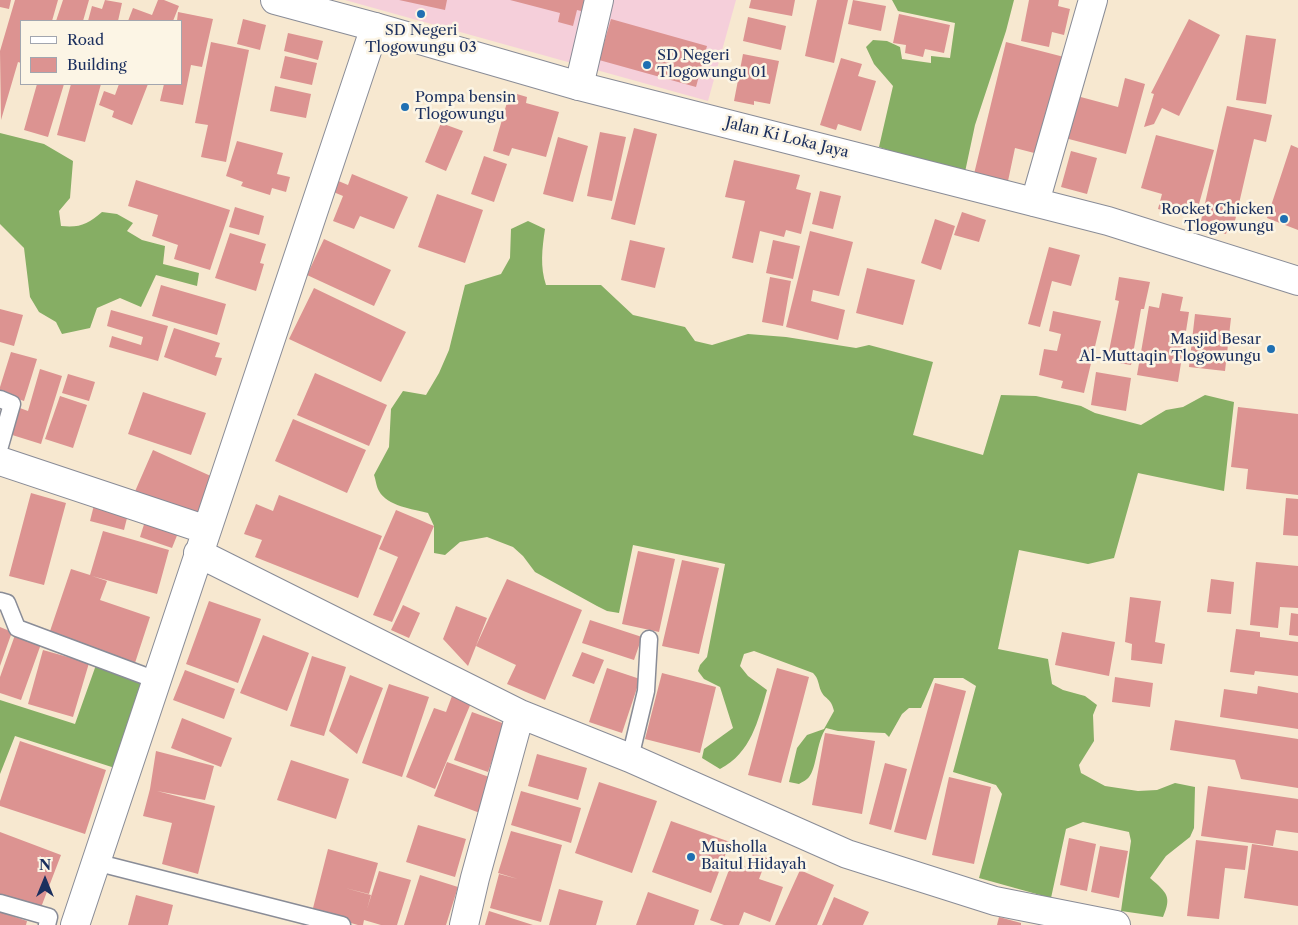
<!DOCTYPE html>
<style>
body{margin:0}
#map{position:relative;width:1298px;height:925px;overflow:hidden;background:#f7e8d0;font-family:"Libre Caslon Text",serif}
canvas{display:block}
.legend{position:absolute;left:20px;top:20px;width:162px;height:65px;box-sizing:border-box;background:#fcf5e5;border:1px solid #a2a6af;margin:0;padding:6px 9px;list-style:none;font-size:15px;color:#1b2f5e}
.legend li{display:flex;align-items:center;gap:10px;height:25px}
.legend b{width:25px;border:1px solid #a2a6af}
.north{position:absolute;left:20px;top:855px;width:50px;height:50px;-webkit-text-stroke:4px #fcf5e5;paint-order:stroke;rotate:0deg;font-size:14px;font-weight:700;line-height:20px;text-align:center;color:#1b2f5e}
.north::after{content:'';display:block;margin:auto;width:18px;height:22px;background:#1b2f5e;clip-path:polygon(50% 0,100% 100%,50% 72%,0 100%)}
</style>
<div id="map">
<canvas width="1298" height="925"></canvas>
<ul class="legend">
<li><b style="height:6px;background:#fff"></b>Road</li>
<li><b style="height:14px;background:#dc9391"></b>Building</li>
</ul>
<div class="north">N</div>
</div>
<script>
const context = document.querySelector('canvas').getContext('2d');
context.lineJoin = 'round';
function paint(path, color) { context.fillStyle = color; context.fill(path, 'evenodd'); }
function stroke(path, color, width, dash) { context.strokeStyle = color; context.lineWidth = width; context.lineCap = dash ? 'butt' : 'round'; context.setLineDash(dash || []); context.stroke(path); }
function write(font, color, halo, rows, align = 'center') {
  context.font = font + ' "Libre Caslon Text",serif'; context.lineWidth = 5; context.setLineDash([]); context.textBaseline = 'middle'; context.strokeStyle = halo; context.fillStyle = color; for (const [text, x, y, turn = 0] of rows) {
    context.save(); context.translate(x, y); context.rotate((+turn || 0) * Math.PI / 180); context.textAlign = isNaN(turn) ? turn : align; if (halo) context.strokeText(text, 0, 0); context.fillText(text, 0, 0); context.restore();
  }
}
const built = new Path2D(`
 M345,0H736L708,101Z`);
const forest = new Path2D(`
 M892,0H1014L1006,31L975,125L965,172L943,168L879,147L893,86L874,64L866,47L873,40L887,41L900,47L902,59L931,63V56L950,58L955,23L898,11Z
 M0,133L44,144L73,161L70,198L59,211L61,226C80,228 88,224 102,212L117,214L133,223L127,231L142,240L165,246L163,264L199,273L197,286L156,275L141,307L120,298L97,308L90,328L62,334L56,322L39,312L30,297L24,248L0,224Z
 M528,221L545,229C542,249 540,267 546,285H601L633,315L685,327L695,341L712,345L748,334L786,337L856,348L869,345L933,362L913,435L983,455L1001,395L1036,396L1081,406L1095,413L1141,425L1166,410L1183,407L1205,395L1234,402L1224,491L1138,473L1114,558L1088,564L1019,550L998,649L1048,659L1052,684L1063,690L1085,696L1097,705L1093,715L1094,741L1079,765L1081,773L1105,786L1138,791L1157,790L1175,783L1195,787L1194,828L1190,837L1166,856L1150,878C1167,893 1172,896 1163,917L1121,911L1131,841L1129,832L1083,822L1066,829L1051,898L979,878L1002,794L996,785L953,772L976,686L963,678H934L921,708H909L902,714L889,737L885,733L838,731L826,728C816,743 817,767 809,777C807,780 802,782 799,784L789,782L797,748L807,735L824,729L834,711C831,697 825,700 821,691C818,684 819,679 813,673L754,651L744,654L740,666L748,676L767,690C758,721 751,753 720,769L702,758L704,749L733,728L720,687L704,679L698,671L700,665L707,657L725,564L633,545L619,613L607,611L597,606L535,572L523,556L513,547L487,537L460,542L445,555L434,553V526L428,513C413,509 387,506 379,491C376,486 376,480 374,475L389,447L391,409L403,391L426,395L439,373L449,350L465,285L501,274L510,258L511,229Z
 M96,665L147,681L118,769L15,736L0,774V700L75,724Z`);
const building = new Path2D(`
 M0,0H11L9,9L0,7Z
 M15,0H58L52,21H21V63L18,62L1,120L0,51Z
 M63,0H89L83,21H56Z
 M105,0L122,3L118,21H88L92,6L102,9Z
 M158,0H164L179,6L173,21H128L133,8L152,15Z
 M399,0H447L445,10Z
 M510,0H588L585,12L577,10L573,26L558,22L560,13Z
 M751,0H795L792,16L749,8Z
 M817,0H848L834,63L805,56Z
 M853,0L886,6L881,31L848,24Z
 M1029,0H1059L1058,6L1070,9L1064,35L1052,32L1049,47L1021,41Z
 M178,12L213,19L202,67L191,65L183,105L160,101L164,84H181V21H177Z
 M899,14L950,25L944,53L925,49L923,57L905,53L906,45L893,43Z
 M748,17L786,26L781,50L743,41Z
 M243,19L266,25L260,50L237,44Z
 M611,19L707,46L696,87L599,60Z
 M1189,19L1220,35L1179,116L1162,108L1154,124L1144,127L1154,94L1151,93Z
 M288,33L323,41L318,60L284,51Z
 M1246,35L1276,39L1266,104L1236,100Z
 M211,42L249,50L226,162L201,157L208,125L195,123Z
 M1006,42L1064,57L1038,154L1015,148L1008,181L974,174Z
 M743,54L779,61L770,104L754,101V105L734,101Z
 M285,56L317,63L312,85L280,78Z
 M841,58L862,64L858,76L876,81L861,131L838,124L836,130L820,125Z
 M1125,78L1145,84L1126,154L1065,138L1077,96L1118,107Z
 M37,84H64L48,137L24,130Z
 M71,84H101L85,142L57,135Z
 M119,84H148L132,125L112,117L114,111L99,105L104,91L115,95Z
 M275,86L311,94L306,118L270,111Z
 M510,92L527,97L526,103L559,112L546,157L512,148L509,156L493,151Z
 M1227,106L1272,115L1266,142L1254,139L1234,225L1229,224L1226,234L1208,229L1209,223L1201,221Z
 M441,123L463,131L446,171L425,162Z
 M634,128L657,134L635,225L611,219Z
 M600,132L626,137L612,201L587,196Z
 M1156,135L1214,150L1199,204L1189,201L1185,216L1158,209L1162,194L1141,188Z
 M558,137L588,146L573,202L543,194Z
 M237,141L283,153L277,174L290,177L286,192L272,188L270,195L241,186L243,182L226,176Z
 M1291,145L1298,148V230L1267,218Z
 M1071,151L1097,158L1087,194L1061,187Z
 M484,156L507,164L494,202L471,194Z
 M734,160L800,175L796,189L811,193L801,234L786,230L784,237L760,231L753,263L732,258L745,201L725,197Z
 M352,174L408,197L394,229L360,216L354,229L333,221L343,196L331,191L336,180L348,185Z
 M136,180L230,210L210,270L174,259L178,245L152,236L158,215L128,206Z
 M820,191L841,196L833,229L812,224Z
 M437,194L483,210L465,263L418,247Z
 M235,207L264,216L259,235L229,227Z
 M962,212L986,220L979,242L954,235Z
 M935,219L955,226L941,270L921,263Z
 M810,231L853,242L839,296L813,290L811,301L845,310L838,340L786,327Z
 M230,233L266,244L260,263L264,264L256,291L215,278Z
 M324,239L391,270L374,306L307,275Z
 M630,240L665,248L655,288L621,280Z
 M773,240L800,246L793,279L766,273Z
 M1049,247L1080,255L1071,286L1052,281L1040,327L1028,324Z
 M867,268L915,280L903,325L856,313Z
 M770,277L791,281L783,326L762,322Z
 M1119,277L1150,282L1144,309H1141L1131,365L1107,361L1119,301L1115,300Z
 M161,285L226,304L217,335L152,316Z
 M314,288L406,332L381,382L289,339Z
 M1162,293L1183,297L1180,311L1189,312L1178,382L1137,375L1149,306L1159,308Z
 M0,309L23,315L14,346L0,342Z
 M111,310L168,326L158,361L109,347L112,336L141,345L143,337L107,326Z
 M1053,311L1101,321L1084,393L1061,388L1063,381L1039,375L1044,349L1057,351L1061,334L1049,331Z
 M1195,314L1231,318L1225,371L1189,367Z
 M174,328L220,343L215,357L222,358L216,376L164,357Z
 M11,352L37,359L24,401L0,393V387Z
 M40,369L62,376L41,444L9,434L17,407L28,411Z
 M1096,372L1131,378L1126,411L1091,405Z
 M315,373L387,405L369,446L297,415Z
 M68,374L95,382L89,401L62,393Z
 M143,392L206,413L191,455L128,434Z
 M60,396L87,405L73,448L45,439Z
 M1238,407L1298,414V495L1246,489L1248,469L1231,467Z
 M293,419L366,450L347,493L275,461Z
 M153,450L213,477L193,522L133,496Z
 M31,493L66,503L44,585L9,576Z
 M279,495L382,536L358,598L255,557L262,540L244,534L256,504L273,511Z
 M1286,498L1298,499V536L1283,535Z
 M95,501L129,510L124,530L90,521Z
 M396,510L434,526L392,622L373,615L398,557L379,549Z
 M146,518L180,528L172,548L140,537Z
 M103,531L169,550L157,594L92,576L107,581L100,600L150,617L134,666L48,637L71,569L90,575Z
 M638,551L675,559L659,632L622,624Z
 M682,560L719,568L699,654L662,646Z
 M1256,562L1298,566V608L1280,607L1278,628L1250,625Z
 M507,579L582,610L545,700L507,684L516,665L476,646Z
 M1211,579L1234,582L1231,614L1207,612Z
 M1130,597L1161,601L1155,642L1165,644L1162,664L1131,660L1132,644L1125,642Z
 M209,601L261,619L238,683L186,664Z
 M403,605L420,613L409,638L391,630Z
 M456,606L487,618L468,666L443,639Z
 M1291,613L1298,614V636L1289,635Z
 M590,620L642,637L634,660L582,643Z
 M0,627L12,632L0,666Z
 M1236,629L1260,632V637L1298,642V676L1255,671L1254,675L1230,672Z
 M1062,632L1115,642L1109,676L1055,665Z
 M15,635L41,644L21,700L0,693V677Z
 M263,635L309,653L287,711L240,693Z
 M43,650L89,663L73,717L28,704Z
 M582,652L604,660L594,684L572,676Z
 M312,656L346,667L324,736L290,726Z
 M607,668L640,679L622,733L589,722Z
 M777,668L809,677L781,783L748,775Z
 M185,670L235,689L224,719L173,700Z
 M662,673L716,687L700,753L645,739Z
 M350,675L383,688L357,754L329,731Z
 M1115,677L1153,683L1150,707L1112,702Z
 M935,683L966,691L926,840L894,832Z
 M389,684L429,697L402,777L362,763Z
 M1258,686L1298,693V729L1220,717L1224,689L1257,694Z
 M452,696L471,703L435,789L406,777L434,708L446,712Z
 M472,712L505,724L488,772L454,760Z
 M182,718L232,738L221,767L171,748Z
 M1175,720L1298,739V788L1241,779L1235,760L1170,750Z
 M825,733L875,741L862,814L812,805Z
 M20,741L106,770L85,834L0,806V801Z
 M156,751L214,766L205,800L157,791L215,806L198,874L162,864L172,823L143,816L150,789Z
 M537,754L587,768L578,800L528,786Z
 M291,760L349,779L336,819L277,800Z
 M447,762L492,778L480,813L434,796Z
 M885,763L907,769L891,830L869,824Z
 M949,777L991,787L974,864L932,855Z
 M599,782L657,801L632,873L575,853Z
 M1208,786L1298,799V833L1276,830L1273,846L1201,836Z
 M521,791L581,808L571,843L511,825Z
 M671,821L730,842L711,893L652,872Z
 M418,825L466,839L455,877L406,862Z
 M511,831L562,845L541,922L490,908L499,874L518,879L498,873Z
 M0,832L61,855L40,910L0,895Z
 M1069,838L1096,844L1087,891L1060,885Z
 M1196,840L1248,846L1245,870L1225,868L1219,919L1187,916Z
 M1252,844L1298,851V906L1244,898Z
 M1100,846L1128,851L1119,898L1091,892Z
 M328,849L378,863L369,894L345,888L371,895L367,909L379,871L411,880L397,925H381L364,920L363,925H358L312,912Z
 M753,853L767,858L759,879L783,887L770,922L744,912L739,925H724L710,920L732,862L748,868Z
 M800,870L834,885L817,925H775Z
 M420,875L458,887L446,925H404Z
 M559,889L603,901L596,925H549Z
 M648,892L699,910L694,925H636Z
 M136,895L173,905L168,925H128Z
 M834,897L869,912L863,925H822Z
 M489,911L533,925H485Z
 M0,912L27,921L26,925H0Z
 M999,917L1021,923V925H997Z`);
const service = new Path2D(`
 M0,399L12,404L0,446
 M0,601L7,603L17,628L156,680
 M630,758L646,691L649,639
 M95,862L342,925
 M0,903L49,917L47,925`);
const minor = new Path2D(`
 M579,86L599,0
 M1035,202L1093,0
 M0,461L207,530
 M198,553L520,714L630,758L847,854L995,901L1116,925
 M75,925L375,27
 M464,925L475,878L520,714`);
const secondary = new Path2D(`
 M275,0L375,27L579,86L1108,221L1298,281`);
const markers = [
 [421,14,5,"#1f6fb2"],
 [647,65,5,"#1f6fb2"],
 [405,107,5,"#1f6fb2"],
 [1284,219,5,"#1f6fb2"],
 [1271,349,5,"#1f6fb2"],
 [691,857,5,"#1f6fb2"]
];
const poiNames = [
 ["SD Negeri",421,31,"center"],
 ["Tlogowungu 03",421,48,"center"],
 ["SD Negeri",657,56],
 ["Tlogowungu 01",657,73],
 ["Pompa bensin",415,98],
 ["Tlogowungu",415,115],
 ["Rocket Chicken",1274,210,"right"],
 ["Tlogowungu",1274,227,"right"],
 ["Masjid Besar",1261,340,"right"],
 ["Al-Muttaqin Tlogowungu",1261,357,"right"],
 ["Musholla",701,848],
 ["Baitul Hidayah",701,865]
];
const streetNames = [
 ["Jalan Ki Loka Jaya",787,138,14]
];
paint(built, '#f5cfda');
paint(forest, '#86ae64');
paint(building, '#dc9391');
stroke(service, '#898c97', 19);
stroke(minor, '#898c97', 30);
stroke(secondary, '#898c97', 30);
stroke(service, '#fff', 16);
stroke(minor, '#fff', 28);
stroke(secondary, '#fff', 28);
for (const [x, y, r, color] of markers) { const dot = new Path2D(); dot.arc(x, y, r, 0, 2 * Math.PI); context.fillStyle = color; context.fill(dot); stroke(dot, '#fcf5e5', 2); }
write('15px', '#1b2f5e', '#fcf5e5', poiNames, 'left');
write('15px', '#1b2f5e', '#fcf5e5', streetNames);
</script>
